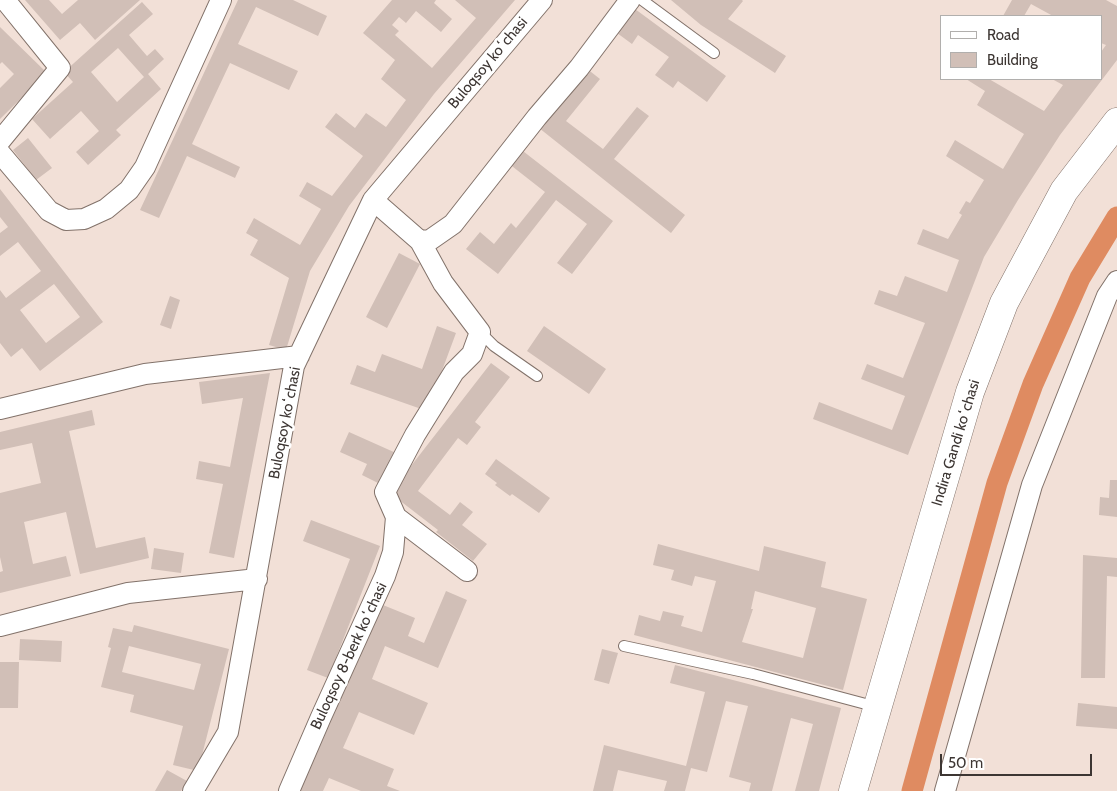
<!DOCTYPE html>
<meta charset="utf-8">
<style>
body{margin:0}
#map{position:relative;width:1117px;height:791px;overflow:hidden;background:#f2e0d7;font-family:Cabin,sans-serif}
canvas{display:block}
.legend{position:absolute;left:940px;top:15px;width:162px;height:65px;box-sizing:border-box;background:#fff;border:1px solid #b1afad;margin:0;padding:6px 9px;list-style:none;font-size:15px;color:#3d3633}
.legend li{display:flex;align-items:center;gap:10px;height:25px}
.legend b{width:25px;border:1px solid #b1afad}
.scale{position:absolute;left:940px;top:754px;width:152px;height:22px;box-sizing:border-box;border:2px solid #3d3633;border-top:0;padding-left:6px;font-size:15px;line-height:18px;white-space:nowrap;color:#3d3633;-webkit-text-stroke:4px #fff;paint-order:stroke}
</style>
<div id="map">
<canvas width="1117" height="791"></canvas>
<ul class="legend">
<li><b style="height:6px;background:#fff"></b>Road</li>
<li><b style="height:14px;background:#d1bfb7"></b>Building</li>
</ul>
<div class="scale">50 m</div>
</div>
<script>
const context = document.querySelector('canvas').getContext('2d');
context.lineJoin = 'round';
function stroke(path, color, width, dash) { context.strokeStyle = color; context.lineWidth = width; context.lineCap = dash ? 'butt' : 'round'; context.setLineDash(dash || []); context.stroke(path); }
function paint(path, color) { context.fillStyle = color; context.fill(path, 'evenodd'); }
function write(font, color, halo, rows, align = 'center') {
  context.font = font + ' Cabin,sans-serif'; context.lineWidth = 5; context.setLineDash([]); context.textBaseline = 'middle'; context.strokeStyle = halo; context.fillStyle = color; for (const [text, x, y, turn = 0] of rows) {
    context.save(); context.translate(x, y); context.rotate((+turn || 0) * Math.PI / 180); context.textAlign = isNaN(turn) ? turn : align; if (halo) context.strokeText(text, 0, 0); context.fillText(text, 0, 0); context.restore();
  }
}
const canal = new Path2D(`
 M912,791L997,483L1033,384L1080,278L1117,217`);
const building = new Path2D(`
 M25,0H49L62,14L78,0H140L95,40L80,23L60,40Z
 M238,0H293L327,16L318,36L256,7L238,44L298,71L289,90L230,63L192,144L240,167L235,178L187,156L159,218L140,210Z
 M392,0H436L434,3L452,19L441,32L416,11L406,23L399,17L392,25L399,31L395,35L432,68L476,18L455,0H515L434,94L349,206L310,271L286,350L269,345L289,278L250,255L258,240L246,233L254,218L300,245L321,209L299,196L307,182L332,196L363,156L325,127L336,113L355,128L366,113L386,127L406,100L381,79L395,60L363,33Z
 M671,0H742L743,1L728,19L786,56L775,73L701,25Z
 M1012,0H1106L1117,6V60L1060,135L1018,200L984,257L908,455L813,419L819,402L892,430L905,396L861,379L867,364L903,378L925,323L874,304L879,290L897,296L905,276L947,292L959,260L917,244L923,229L948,239L962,215L959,213L966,201L970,203L984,180L946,156L955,140L1003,169L1024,134L977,105L985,91L966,79H989L1044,111L1063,85L1052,79H1101V52L1106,45L1101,43V16H1053L1031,4L1024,16H1003Z
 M142,2L153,14L129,35L147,56L155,49L164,59L148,74L161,89L116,130L121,135L88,165L76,152L99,131L81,111L50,139L32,119L73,82L64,72ZM118,48L144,77L117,102L91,72Z
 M635,9L726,76L707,102L678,81L673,88L655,75L669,57L638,35L632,44L617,33Z
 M0,27L47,73L0,119V88L14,74L2,62L0,64Z
 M586,68L600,79L566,121L603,149L637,107L649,116L614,159L685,215L671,233L539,128Z
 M28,138L52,168L36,180L13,150Z
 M519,148L613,221L572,274L557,263L587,224L556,200L498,274L466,249L480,232L494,244L511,223L516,228L545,192L508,163Z
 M0,189L103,322L40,371L22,348L11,357L0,343V290L6,298L41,271L18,242L0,256V233L8,227L0,217ZM54,284L80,317L46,343L20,310Z
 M399,253L420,264L387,328L366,317Z
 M170,296L180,300L171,329L160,325Z
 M437,326L456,333L427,411L350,384L357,365L375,372L382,354L422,369Z
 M544,326L606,369L589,394L527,351Z
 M491,363L510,377L475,422L481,427L467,445L458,438L418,491L450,515L460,502L473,512L462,525L487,544L473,561L436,532L438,530L390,493Z
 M270,373L234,558L209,553L223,484L196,479L199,461L230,467L243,398L202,404L199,382Z
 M92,410L95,425L69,431L96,548L145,537L149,558L80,574L66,512L24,522L33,564L66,556L71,576L0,593V572L3,571L0,557V493L41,483L32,443L0,450V432Z
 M349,432L396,453L382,485L362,475L367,464L340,452Z
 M496,459L550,498L539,513L512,494L510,496L495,485L497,483L485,474Z
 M1110,480H1117V517L1099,515L1100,497L1109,498Z
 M311,520L380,546L328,678L307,670L350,559L303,541Z
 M658,544L759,571L764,546L826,562L821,587L867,599L843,690L634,635L639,615L660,621L663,611L684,616L681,626L702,632L716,581L695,576L692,586L671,580L674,570L653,565ZM755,591L816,608L803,658L742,642L753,609H751Z
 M154,548L184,553L181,573L151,569Z
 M1083,555L1117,558V577L1107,576L1105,678H1081Z
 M446,591L467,600L438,668L385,646L372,679L428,703L414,735L359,712L343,748L394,769L387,786L400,791H361L329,778L323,791H300L378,603L415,618L408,636L424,643Z
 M134,625L229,649L198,771L173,765L183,726L130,712L134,695L101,687L111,648L108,647L113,628L132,632ZM129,646L201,664L194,690L122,672Z
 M20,639L62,641L61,662L19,660Z
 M602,649L618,653L609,684L594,680Z
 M0,662H19L18,708H0Z
 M675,665L841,708L819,791H795L813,724L791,718L772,791H749L751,783L729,777L748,706L726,701L707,772L691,768L685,791H664L667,781L618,770L613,791H593L604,745L686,766L705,692L670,683Z
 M1078,703L1117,707V729L1076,726Z
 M167,770L187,781L181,791H155Z`);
const lane = new Path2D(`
 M642,0L714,53
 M480,332L494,346L537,376
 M624,646L753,674L877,707`);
const street = new Path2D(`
 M0,141L60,68L5,0
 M0,153L49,211L66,220L84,219L106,209L129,190L145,167L221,0
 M373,200L420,241L430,240L453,224L537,117L579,68L630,0
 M0,409L145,374L299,356
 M396,517L467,571
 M0,626L128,593L257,579
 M193,791L228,732L294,366L373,200L542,0
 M289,791L321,717L385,576L393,552L396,517L385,492L415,435L454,372L472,354L480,332L443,283L420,241
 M945,791L1032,485L1107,296L1117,281`);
const secondary = new Path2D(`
 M853,791L970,392L1004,303L1064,191L1117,122`);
const streetNames = [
 ["Buloqsoy koʻchasi",488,63,-50],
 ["Buloqsoy koʻchasi",285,423,-79],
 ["Indira Gandi koʻchasi",956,443,-73],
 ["Buloqsoy 8-berk koʻchasi",349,656,-65]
];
stroke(canal, '#df8b61', 21);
paint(building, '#d1bfb7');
stroke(lane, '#82726a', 12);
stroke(street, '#82726a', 22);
stroke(secondary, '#82726a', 29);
stroke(lane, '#fff', 10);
stroke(street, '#fff', 20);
stroke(secondary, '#fff', 28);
write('15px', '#3d3633', '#fff', streetNames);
</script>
